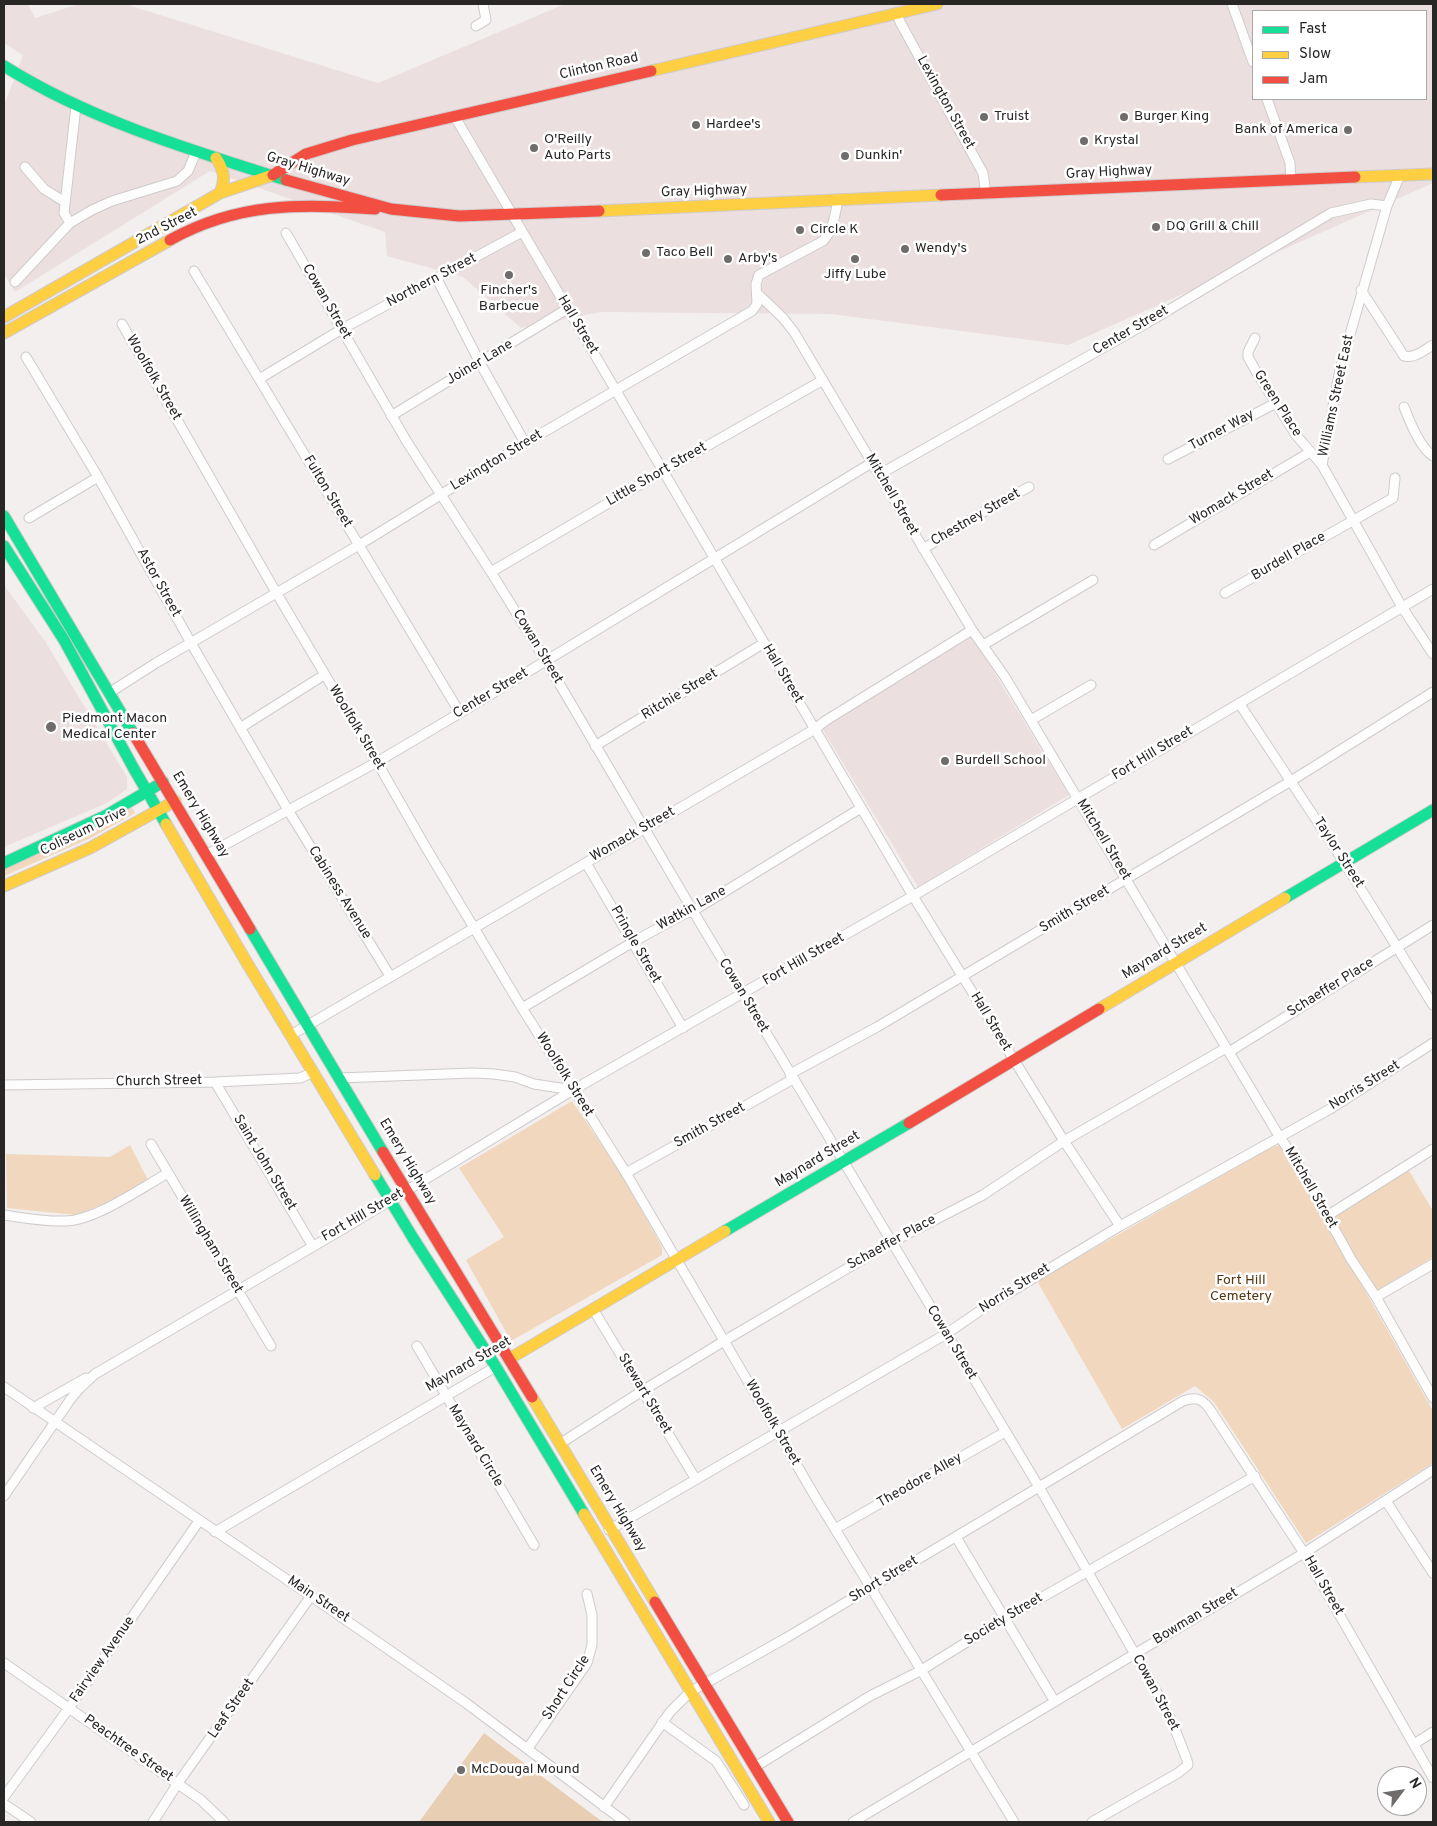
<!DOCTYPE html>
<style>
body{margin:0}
#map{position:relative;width:1437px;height:1826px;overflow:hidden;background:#f4efef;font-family:Overpass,sans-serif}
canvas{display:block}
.frame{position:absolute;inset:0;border:5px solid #292626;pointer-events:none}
.legend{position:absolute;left:1252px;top:10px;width:175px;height:90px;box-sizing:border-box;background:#fff;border:1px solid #a9a8a8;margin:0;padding:6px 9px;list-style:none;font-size:15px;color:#292626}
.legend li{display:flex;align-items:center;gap:10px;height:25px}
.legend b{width:25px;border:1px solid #a9a8a8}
.north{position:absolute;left:1377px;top:1766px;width:50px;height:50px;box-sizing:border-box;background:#fff;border:1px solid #a9a8a8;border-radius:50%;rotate:59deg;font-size:14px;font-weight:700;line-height:20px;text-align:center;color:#292626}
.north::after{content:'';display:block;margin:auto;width:18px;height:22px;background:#706c6c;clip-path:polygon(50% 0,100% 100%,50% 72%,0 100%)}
</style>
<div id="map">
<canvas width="1437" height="1826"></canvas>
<div class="frame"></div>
<ul class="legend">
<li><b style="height:6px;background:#16e098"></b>Fast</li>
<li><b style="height:6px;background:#ffcf43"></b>Slow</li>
<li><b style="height:6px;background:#f24e42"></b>Jam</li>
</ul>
<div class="north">N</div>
</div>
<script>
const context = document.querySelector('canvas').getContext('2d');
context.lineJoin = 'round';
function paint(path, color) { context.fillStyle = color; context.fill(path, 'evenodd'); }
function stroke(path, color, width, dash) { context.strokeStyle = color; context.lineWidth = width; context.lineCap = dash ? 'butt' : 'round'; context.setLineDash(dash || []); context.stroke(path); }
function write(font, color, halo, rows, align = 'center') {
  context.font = font + ' Overpass,sans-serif'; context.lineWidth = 5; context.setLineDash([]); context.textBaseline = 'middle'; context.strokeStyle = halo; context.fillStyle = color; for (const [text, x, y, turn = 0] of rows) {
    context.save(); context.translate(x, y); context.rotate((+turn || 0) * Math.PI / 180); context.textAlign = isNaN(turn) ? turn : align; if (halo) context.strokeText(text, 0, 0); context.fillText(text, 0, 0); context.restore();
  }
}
const built = new Path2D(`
 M4,4H28L35,18L79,4H125L378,83L565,4H891L893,5L899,4H1433V183L1068,345L831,314L601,312L521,328L463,277L387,256L385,232L210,171L15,292L4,274V106L23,55L4,43ZM1253,11H1426V99H1253Z
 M4,585L45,641L127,777V789L107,803L4,847Z
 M972,636L1069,795L918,887L821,727Z`);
const green = new Path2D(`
 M132,808L135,813L91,838L4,876V869Z
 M572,1101L622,1175L662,1247V1255L511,1341L466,1260L504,1237L459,1168Z
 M130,1145L149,1182L105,1203L76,1215L7,1208L6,1154L110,1157Z
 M1279,1145L1294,1165L1433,1411V1463L1306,1543L1214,1402L1195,1386L1122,1429L1037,1281L1268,1149Z
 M1408,1169L1433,1211V1257L1377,1291L1341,1237L1334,1218Z`);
const forest = new Path2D(`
 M484,1733L592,1814L603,1822H419Z`);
const street = new Path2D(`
 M1232,4L1253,62
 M897,14L900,22L983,173L986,194
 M476,26L486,20L483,4
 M1267,99L1290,163L1291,180
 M455,117L913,896L1064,1141L1120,1226
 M25,167L44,189L65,202
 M1400,175L1387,206L1340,369L1322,465L1402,607L1433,654
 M70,223L64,213L76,106
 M286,233L407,442L491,572L546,661L693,911L1039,1487L1155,1689L1173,1724L1187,1760L1188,1765L1178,1773L1092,1822
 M194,271L460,713
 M437,279L480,363L525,443
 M15,282L70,223L92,210L112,201L177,181L188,171L196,152
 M1361,290L1404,356C1414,359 1424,350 1433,345
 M757,293L783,318L794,332L972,630L1005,677L1279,1136L1297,1162L1351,1259L1376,1297L1433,1398
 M122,324L277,594L377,762L425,846L522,1008L626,1173L816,1498L1014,1822
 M1255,338L1248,352V357L1257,373L1296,435L1322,465
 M26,357L98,477L191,643L288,810L390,976
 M259,379L342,329L522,232
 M1404,407C1410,422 1420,448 1433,456
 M391,416L567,309
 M1168,459L1276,403
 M880,474L1147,323L1331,213L1371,204L1387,206
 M29,518L98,477
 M1154,545L1310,452
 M923,549L992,507L1029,487
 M491,572L663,471L823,380
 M1225,593L1393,498L1395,478
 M983,645L1093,580
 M109,693L156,663L359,545L525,443L752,311L757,304L756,284L759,275L823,241C834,229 835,214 838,199
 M1239,703L1344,862L1433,1005
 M1031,720L1091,685
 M240,728L324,675
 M595,746L764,643
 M206,855L377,762L460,713L873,462
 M586,863L683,1028
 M522,1008L633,942L684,914L693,911L861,808
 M291,1035L815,729L825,721L972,630
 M1229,1052L1433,925
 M790,1074L877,1027L1126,879L1291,781L1433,692
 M339,1078L473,1073L494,1074L515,1077L534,1084L573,1090
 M215,1082L312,1245
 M4,1085L215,1082L300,1078L314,1072
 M151,1144L271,1346
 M626,1173L793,1079
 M4,1215C24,1218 45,1222 66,1221C96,1220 141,1188 168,1173
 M1327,1216L1433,1149
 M1376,1297L1433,1264
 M593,1309L695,1478
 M417,1346L534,1545
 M4,1387L311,1596L466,1703L625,1822
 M33,1408L86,1378
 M561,1443L642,1391L724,1341L892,1242L983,1195L1064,1141L1226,1048
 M4,1496L70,1400L78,1390L95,1374L348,1226L573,1090L913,896L1433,589
 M1386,1501L1433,1573
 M835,1529L1005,1432
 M609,1530L946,1334L984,1308L1120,1226L1330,1109L1433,1043
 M215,1532L497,1366
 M956,1537L1055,1702
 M4,1663L201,1800L224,1822
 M662,1722L716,1761L744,1805
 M1414,1744L1433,1732
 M528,1748L587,1663L592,1645V1615L587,1594
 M755,1767L870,1696L920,1671L1004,1619L1255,1476
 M4,1797L69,1708L199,1521
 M4,1804L31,1822
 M604,1807L670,1712L690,1692L786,1638L1183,1401C1195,1397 1201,1398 1209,1408L1304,1553L1433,1778
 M153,1822L178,1783L311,1596
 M853,1822L1304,1553L1433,1470`);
const fast = new Path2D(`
 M4,66C90,120 190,150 286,180
 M4,516L133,733
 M4,546L64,640L134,769L166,824
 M4,863L105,816L163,782
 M1285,898L1433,810
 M250,929L383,1152
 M375,1175L413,1238L496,1367L584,1514
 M725,1231L909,1123`);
const slow = new Path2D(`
 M651,71L937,4
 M216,158C224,170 226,180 220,193
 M1355,177L1433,174
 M599,211L941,195
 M4,317L220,193L273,175
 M4,333L170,240
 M166,824L247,963L375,1175
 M4,886L90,848L175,801
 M1099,1009L1285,898
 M509,1359L725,1231
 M532,1397L655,1602
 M584,1514L769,1822`);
const jam = new Path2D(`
 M273,175L306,154L352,140L651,71
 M286,180L391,209L459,216L599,211
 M941,195L1355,177
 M170,240C238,202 300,204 375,209
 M133,733L250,929
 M909,1123L1099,1009
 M383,1152L532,1397
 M655,1602L788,1822`);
const markers = [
 [984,117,5,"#706c6c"],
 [1124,117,5,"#706c6c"],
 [696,125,5,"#706c6c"],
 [1348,130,5,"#706c6c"],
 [1084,141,5,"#706c6c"],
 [534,148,5,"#706c6c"],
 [845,156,5,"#706c6c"],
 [1156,227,5,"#706c6c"],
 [800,230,5,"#706c6c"],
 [905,249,5,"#706c6c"],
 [646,253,5,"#706c6c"],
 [728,259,5,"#706c6c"],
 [855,259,5,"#706c6c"],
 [509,275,5,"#706c6c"],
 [51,727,6,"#706c6c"],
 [945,761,5,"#706c6c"],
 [461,1770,5,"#706c6c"]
];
const streetNames = [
 ["Clinton Road",599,67,-13],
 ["Lexington Street",945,103,61],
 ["Gray Highway",308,170,17],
 ["Gray Highway",1109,173,-3],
 ["Gray Highway",704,192,-2],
 ["2nd Street",167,227,-27],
 ["Northern Street",432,281,-28],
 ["Cowan Street",326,302,60],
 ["Hall Street",577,325,59],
 ["Center Street",1131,331,-30],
 ["Joiner Lane",480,363,-31],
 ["Woolfolk Street",153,378,60],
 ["Williams Street East",1337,396,-78],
 ["Green Place",1277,404,57],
 ["Turner Way",1222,431,-28],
 ["Lexington Street",497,461,-31],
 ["Little Short Street",657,475,-30],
 ["Fulton Street",327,492,59],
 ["Mitchell Street",891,495,60],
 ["Womack Street",1232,498,-31],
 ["Chestney Street",976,518,-30],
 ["Burdell Place",1289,557,-30],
 ["Astor Street",158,583,61],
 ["Cowan Street",537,647,59],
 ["Hall Street",782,674,59],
 ["Center Street",491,694,-31],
 ["Ritchie Street",680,695,-31],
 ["Woolfolk Street",356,728,59],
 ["Fort Hill Street",1153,754,-31],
 ["Emery Highway",200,815,59],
 ["Coliseum Drive",84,832,-26],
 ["Womack Street",633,835,-30],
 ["Mitchell Street",1103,840,59],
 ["Taylor Street",1338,853,57],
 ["Cabiness Avenue",339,893,58],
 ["Watkin Lane",692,909,-29],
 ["Smith Street",1075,910,-31],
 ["Pringle Street",635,945,60],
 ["Maynard Street",1165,952,-31],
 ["Fort Hill Street",804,960,-30],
 ["Schaeffer Place",1331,988,-32],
 ["Cowan Street",743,996,59],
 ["Hall Street",990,1022,59],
 ["Woolfolk Street",564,1075,58],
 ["Church Street",159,1082,-1],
 ["Norris Street",1365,1086,-32],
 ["Smith Street",710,1126,-29],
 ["Maynard Street",818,1160,-31],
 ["Emery Highway",407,1162,59],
 ["Saint John Street",264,1163,59],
 ["Mitchell Street",1310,1188,60],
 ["Fort Hill Street",363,1216,-30],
 ["Schaeffer Place",892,1243,-29],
 ["Willingham Street",210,1245,59],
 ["Norris Street",1015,1289,-32],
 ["Cowan Street",951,1343,59],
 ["Maynard Street",469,1365,-30],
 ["Stewart Street",644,1394,59],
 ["Woolfolk Street",772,1423,60],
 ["Maynard Circle",475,1446,59],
 ["Theodore Alley",920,1481,-30],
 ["Emery Highway",617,1509,59],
 ["Short Street",884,1580,-31],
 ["Hall Street",1323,1586,60],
 ["Main Street",318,1600,34],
 ["Bowman Street",1196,1617,-31],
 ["Society Street",1004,1620,-31],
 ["Fairview Avenue",103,1660,-55],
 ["Short Circle",567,1688,-57],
 ["Cowan Street",1155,1693,62],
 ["Leaf Street",232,1709,-55],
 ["Peachtree Street",128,1749,35]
];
const poiNames = [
 ["Truist",994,117],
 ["Burger King",1134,117],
 ["Hardee's",706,125],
 ["Bank of America",1338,130,"right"],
 ["O'Reilly",544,140],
 ["Auto Parts",544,156],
 ["Krystal",1094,141],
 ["Dunkin'",855,156],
 ["DQ Grill & Chill",1166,227],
 ["Circle K",810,230],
 ["Wendy's",915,249],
 ["Taco Bell",656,253],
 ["Arby's",738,259],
 ["Jiffy Lube",855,275,"center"],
 ["Fincher's",509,291,"center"],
 ["Barbecue",509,307,"center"],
 ["Piedmont Macon",62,719],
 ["Medical Center",62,735],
 ["Burdell School",955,761],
 ["McDougal Mound",471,1770]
];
const parkNames = [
 ["Fort Hill",1241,1281],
 ["Cemetery",1241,1297]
];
paint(built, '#ecdfe0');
paint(green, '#f0d7bd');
paint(forest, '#e8cfb4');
stroke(street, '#cfcbcb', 11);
stroke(fast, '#cfcbcb', 13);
stroke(slow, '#cfcbcb', 13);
stroke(jam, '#cfcbcb', 13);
stroke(street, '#fdfdfd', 9);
stroke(fast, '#16e098', 11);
stroke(slow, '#ffcf43', 11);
stroke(jam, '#f24e42', 11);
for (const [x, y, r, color] of markers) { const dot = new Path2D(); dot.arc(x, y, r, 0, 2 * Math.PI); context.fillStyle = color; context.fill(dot); stroke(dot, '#fff', 2); }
write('14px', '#292626', '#fff', streetNames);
write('14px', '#292626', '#fff', poiNames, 'left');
write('14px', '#54360f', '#fff', parkNames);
</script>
